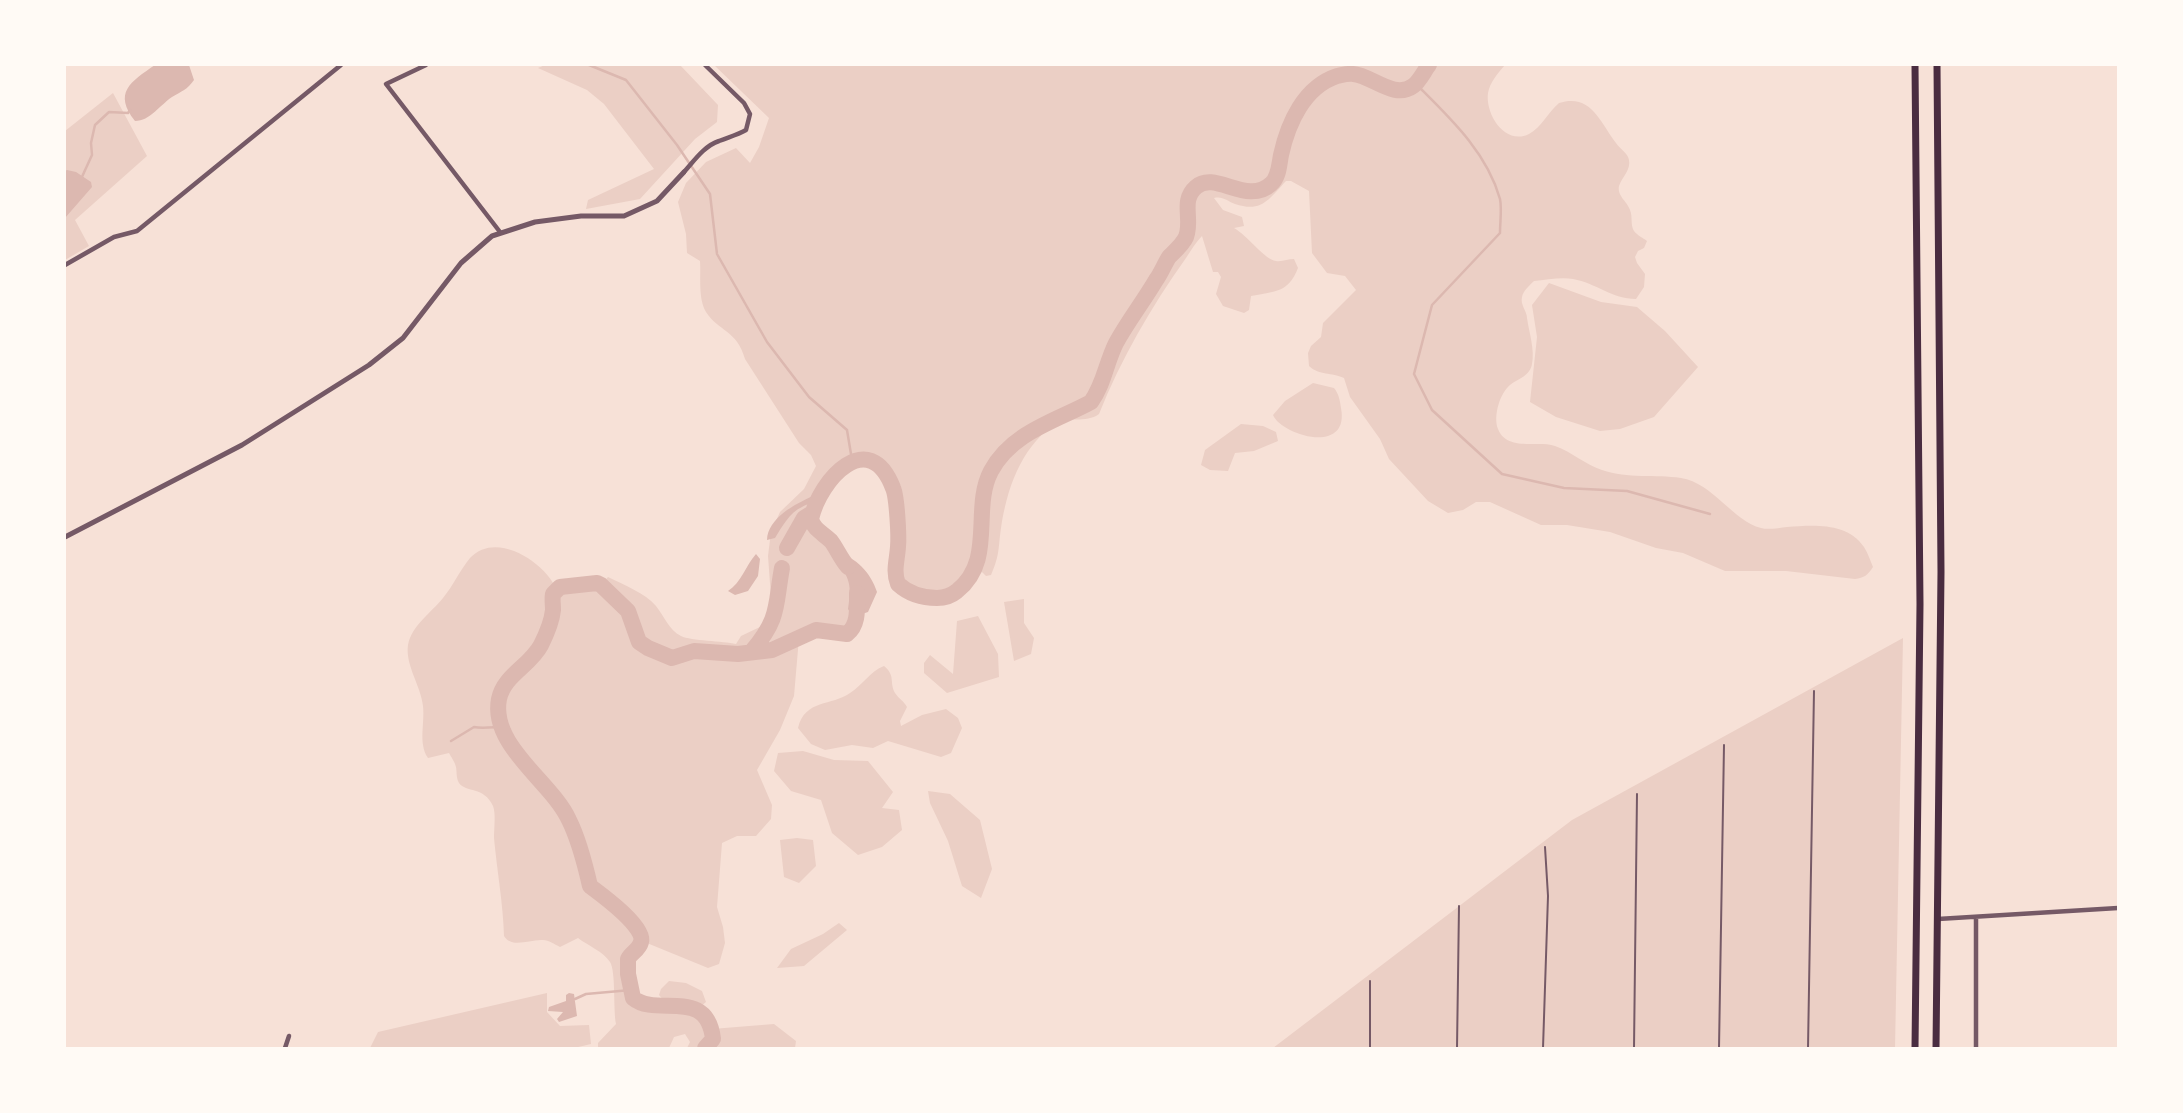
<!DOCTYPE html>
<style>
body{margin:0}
#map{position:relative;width:2183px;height:1113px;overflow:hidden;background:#f7e1d7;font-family:Rubik,sans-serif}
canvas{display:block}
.frame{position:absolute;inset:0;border:66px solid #fffaf5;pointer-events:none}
</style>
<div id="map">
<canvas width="2183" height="1113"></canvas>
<div class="frame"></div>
</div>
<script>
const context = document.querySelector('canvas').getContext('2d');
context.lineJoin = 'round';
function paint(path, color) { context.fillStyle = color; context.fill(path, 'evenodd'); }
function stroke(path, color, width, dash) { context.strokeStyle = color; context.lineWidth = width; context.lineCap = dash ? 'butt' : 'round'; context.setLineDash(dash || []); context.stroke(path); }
const green = new Path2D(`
 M545,65H680L718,105L717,122L695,139L640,199L586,209L588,200L654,169L604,104L587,90L538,68Z
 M714,65H1505C1498,73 1490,82 1488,93C1485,114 1505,146 1529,134C1542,127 1548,112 1559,103C1591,93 1600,122 1616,143C1620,149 1628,153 1629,160C1631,170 1622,177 1619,186C1617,196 1627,201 1630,210C1633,217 1630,224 1634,231C1637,235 1643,238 1647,241L1644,248L1638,251L1635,257L1637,263L1645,274L1644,287L1636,299C1612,299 1596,283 1573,279C1561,277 1546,280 1534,281C1530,285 1523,291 1522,297C1520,305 1527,311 1527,318C1529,332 1535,350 1532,364C1530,376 1519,378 1510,385C1500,393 1493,416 1498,429C1507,452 1539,440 1555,446C1572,452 1586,465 1602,470C1628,479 1655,474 1681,478C1713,483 1734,522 1761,528C1768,530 1779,528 1787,527C1813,525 1847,522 1864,547C1868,553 1870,560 1873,567C1868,575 1864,578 1855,579L1786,571H1725L1683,553L1656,548L1610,532L1567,525H1541L1490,502H1476L1463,510L1448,513L1428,501L1389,459L1380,439L1350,397L1344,378C1331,372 1320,376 1309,366L1308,353L1311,346L1321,337L1323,323L1356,290L1345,276L1327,273L1312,253L1309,191L1291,181H1286C1269,199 1262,213 1235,204C1227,201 1223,196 1214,198L1223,210L1242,217L1244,226L1234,228C1247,235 1265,260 1276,261C1282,262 1288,259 1294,259L1298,268C1288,293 1276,291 1251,296L1249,310L1244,313L1223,306L1216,294L1221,277L1218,272H1213L1202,236C1195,243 1191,251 1186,258C1151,307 1121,359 1099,414C1086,424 1067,415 1053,425C1020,450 1007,489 1001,528C998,549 1000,554 991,575L986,576L979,569C985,547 994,525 984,504C982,519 985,537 980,552C967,592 934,616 898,584C893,571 897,561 898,547C899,527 896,484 883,470C875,461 866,456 854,460C840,465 806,509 813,524C815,531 823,534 828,539C831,542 855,575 856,578C858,586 856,597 857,605C857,616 856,627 847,634L816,630L799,638L794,696L780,730L757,770L772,805L771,819L756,836H737L722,843L717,907L723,927L725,943L719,964L708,968L642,941L628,959C628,971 627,988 634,998C643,1013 680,999 698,1011C704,1015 708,1023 712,1029L774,1024L796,1041L795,1048H687L690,1042L685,1034L674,1037L669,1048H598V1043L616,1024C613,1009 616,971 610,962C604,952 587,945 578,938L560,947C554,944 549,940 543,940C530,939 512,949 504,936C503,903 497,871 494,838C494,829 496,813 493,806C484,786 466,793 459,783C456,778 457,772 456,767C455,762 451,757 449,753L428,758C418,743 425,724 423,706C421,686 405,665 408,645C412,625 431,613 443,598C453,586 460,570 470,558C496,530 545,562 557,590L565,587L601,585L608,577C624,585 645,593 656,606C664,616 669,630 681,636C691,641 723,641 736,644L741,636L762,626L772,611L768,556L771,532L780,512L804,489L816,466L811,455L799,443L745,359C737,330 718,331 706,312C698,298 701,277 700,261L687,253L686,234L678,202L686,183L706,162L736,148L750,163L759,147L769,118Z
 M113,93L147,156L75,220L89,246L65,260V131Z
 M1549,283L1601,302L1637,307L1665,331L1698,367L1654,417L1620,429L1600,431L1556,417L1530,402L1537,337L1532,305Z
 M1313,383L1334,388C1339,394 1340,401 1341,408C1350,456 1281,435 1273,415L1285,401Z
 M1241,424L1263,426L1276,432L1278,441L1254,451L1235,453L1228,471L1210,470L1201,465L1205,450Z
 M1024,599V623L1034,638L1031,654L1014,661L1004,602Z
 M978,616L998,654L999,677L947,693L924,673V663L930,655L953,674L957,621Z
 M1903,638L1895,1048H1273L1572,820Z
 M884,666C896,676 889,682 895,693C899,699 904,701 907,707L900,721L901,726L922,715L946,709L958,718L962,728L951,753L941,757L888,741L873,748L852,745L825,750L811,744L798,728C805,699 832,706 850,693C863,685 870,671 884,666Z
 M803,751L834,760L868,761L893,792L882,808L899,810L902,830L882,847L858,855L832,833L821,800L791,791L774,771L778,753Z
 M928,791L950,794L980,820L992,869L981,898L962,886L948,841L930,803Z
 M797,838L813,840L816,866L799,883L784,877L780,840Z
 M839,923L847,930L804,966L777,968L791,949L823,934Z
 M669,981L686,983L702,991L706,1002L700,1007L679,1000L666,1003L659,995L661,989Z
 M547,993V1012L560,1026L589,1025L591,1044L574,1048H370L378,1032Z`);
const water = new Path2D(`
 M155,65H189L194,80C187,90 182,91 172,97C160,105 150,121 135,121C113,93 130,82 155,65Z
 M67,170L76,172L91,182L92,187L65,218V171Z
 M813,496L816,498C811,505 808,503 802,507C789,513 782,527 775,538L767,540C768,518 795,504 813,496Z
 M836,552C856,557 871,573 877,592L868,612L856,616V614H851L848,609C852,585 850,578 835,559Z
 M756,554L760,559L758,576L748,591L735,595L728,591C741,583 746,565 756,554Z
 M569,993L574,994L577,1016L559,1022L557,1019L563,1012L548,1011L549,1007L566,1001V995Z`);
const stream = new Path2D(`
 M589,65L626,80L677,145L710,194L717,254L767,342L809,397L847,430L852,460
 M1416,84C1449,117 1487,152 1500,199C1502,209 1500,222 1500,233L1432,305L1414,374L1432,410L1502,474L1564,488L1627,491L1710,514
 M81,179L92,155L91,143L95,125L109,112L128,113L130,110
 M451,741L474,727C484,729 493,726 504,728
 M575,999L586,994L631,990`);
const river = new Path2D(`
 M787,548L804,518L812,513
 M848,567C841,559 837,549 831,541C823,533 814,530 811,519C820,479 869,426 893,488C897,497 899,536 898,547C897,561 893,571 898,584C909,594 923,598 937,598C945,598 951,596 957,591C996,560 971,509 991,471C1012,432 1056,421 1091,402C1104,384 1106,363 1116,343C1128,321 1143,302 1156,280C1161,273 1164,265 1169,257C1175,251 1183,244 1186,237C1193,219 1180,201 1196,187C1215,170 1247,206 1271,184C1279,177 1279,165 1281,155C1288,123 1304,87 1337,76C1342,75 1348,73 1353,74C1371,75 1394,100 1413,86C1420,81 1424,71 1429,65
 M752,651C780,618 775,606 782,568
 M705,1048L713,1039C707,986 657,1018 633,998L628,974V959C631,953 639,950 641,942C646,927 602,895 590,886C585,864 579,840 569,820C552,782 490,746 499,699C504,675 530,666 541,645C546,635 552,620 553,610C553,604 552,599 553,594L560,587L597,583L601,585L628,611L639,642L648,648L672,658L694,651L738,654L772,650L816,630L847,634C859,625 857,608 857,593`);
const service = new Path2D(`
 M1370,1048V981
 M1457,1048L1459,906
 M1543,1048L1548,896L1545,847
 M1634,1048L1637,794
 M1719,1048L1724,745
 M1808,1048L1814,691`);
const minor = new Path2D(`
 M426,65L386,84L500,232
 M684,172C694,161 704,146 719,141C729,137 737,135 746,130L750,114L744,103L705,65
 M65,265L114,237L137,231L341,65
 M1938,919L2118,908
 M285,1048L289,1036
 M1976,1048V917`);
const tertiary = new Path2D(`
 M65,537L242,445L369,365L403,338L461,263L492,236L535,222L581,216H624L657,201L684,172`);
const trunk = new Path2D(`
 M1915,1048L1920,604L1915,65
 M1936,1048L1941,572L1937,65`);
paint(green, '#ebcfc5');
paint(water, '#dcb8b0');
stroke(stream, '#dcb8b0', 2.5);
stroke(river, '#dcb8b0', 16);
stroke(service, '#755966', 2);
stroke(minor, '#755966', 4.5);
stroke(tertiary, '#755966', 5);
stroke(trunk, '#4a2c40', 7);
</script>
